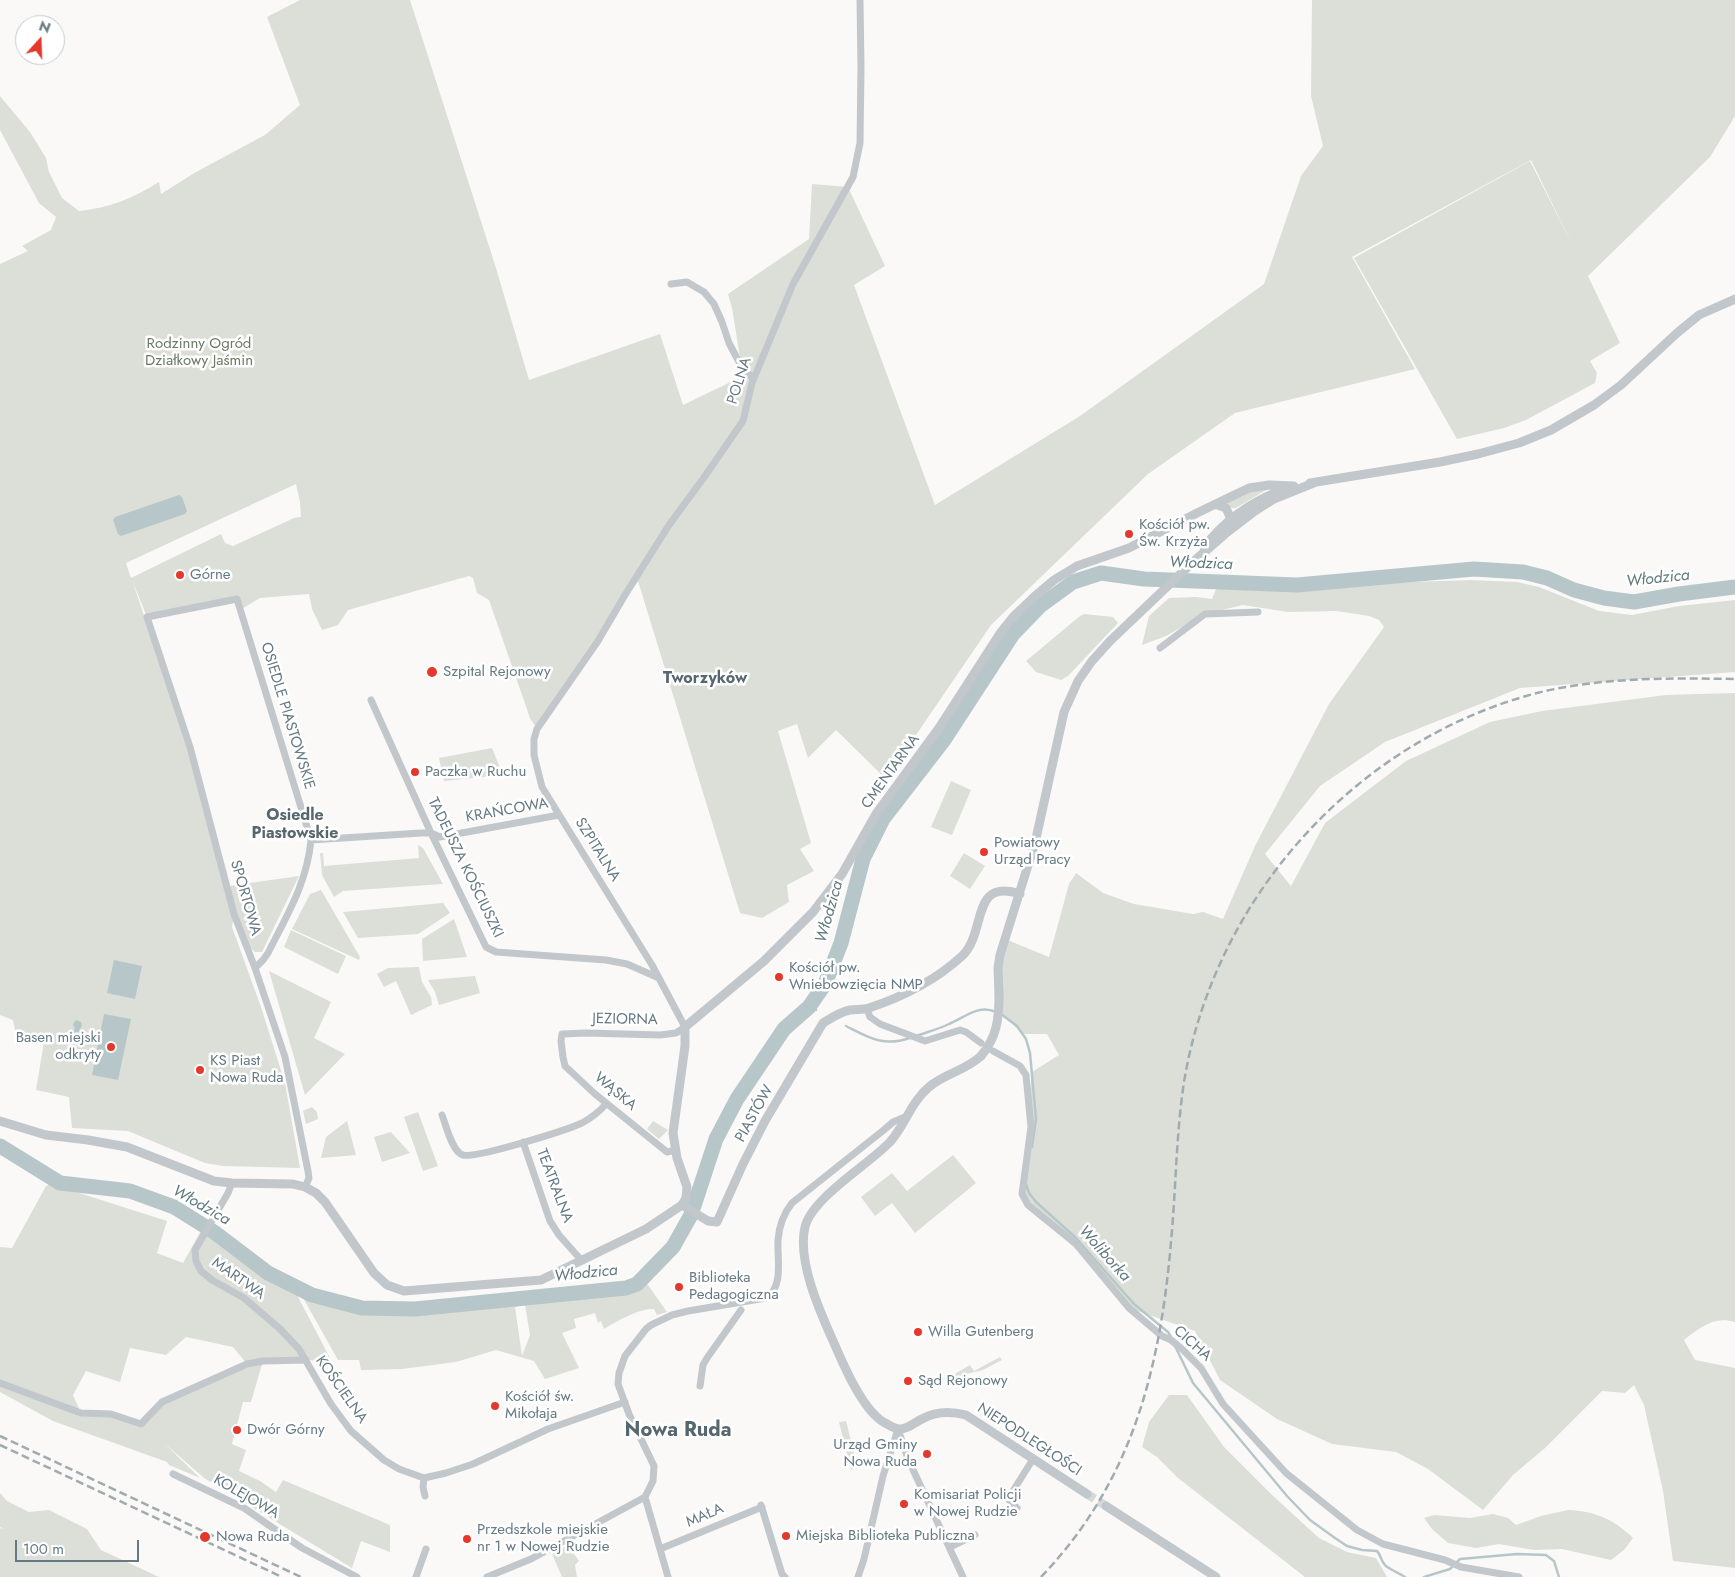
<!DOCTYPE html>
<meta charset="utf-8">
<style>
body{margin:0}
#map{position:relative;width:1735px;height:1577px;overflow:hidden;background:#faf9f8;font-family:Jost,sans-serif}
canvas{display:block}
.north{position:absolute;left:15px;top:15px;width:50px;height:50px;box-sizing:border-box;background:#fff;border:1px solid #c1cacd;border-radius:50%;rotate:20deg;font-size:14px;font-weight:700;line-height:20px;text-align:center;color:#657a83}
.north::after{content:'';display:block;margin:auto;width:18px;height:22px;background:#e5382c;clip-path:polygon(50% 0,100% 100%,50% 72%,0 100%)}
.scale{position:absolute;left:15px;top:1540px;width:124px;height:22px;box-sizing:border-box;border:2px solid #657a83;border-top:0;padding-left:6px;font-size:15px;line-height:18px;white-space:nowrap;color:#657a83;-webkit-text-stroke:4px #fff;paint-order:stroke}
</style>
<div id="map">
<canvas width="1735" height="1577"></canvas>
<div class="north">N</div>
<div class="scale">100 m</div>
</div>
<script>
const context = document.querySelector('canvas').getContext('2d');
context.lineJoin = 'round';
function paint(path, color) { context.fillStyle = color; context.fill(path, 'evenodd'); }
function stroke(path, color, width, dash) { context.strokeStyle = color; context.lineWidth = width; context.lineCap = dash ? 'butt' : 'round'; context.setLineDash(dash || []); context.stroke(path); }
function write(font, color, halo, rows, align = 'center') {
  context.font = font + ' Jost,sans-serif'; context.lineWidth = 5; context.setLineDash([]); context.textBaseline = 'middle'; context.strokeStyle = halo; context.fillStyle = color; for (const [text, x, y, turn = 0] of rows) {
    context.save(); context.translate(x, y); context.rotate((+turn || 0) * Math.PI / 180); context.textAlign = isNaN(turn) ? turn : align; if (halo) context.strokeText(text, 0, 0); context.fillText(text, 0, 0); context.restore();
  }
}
const green = new Path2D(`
 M300,0H410L496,268L529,380L660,334L683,405L743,376L732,308L728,294L809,239L812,184L848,187L885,266L854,285L935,505L1080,416L1264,284L1301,176L1323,146L1311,96L1312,0H1735V116L1710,157L1588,276L1620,343L1590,361L1597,373L1595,383L1526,420L1504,428L1457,439L1354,258L1530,161L1572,244L1531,160L1352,257L1415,369L1235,413L1148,474L991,625L886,779L836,730L808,758L797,724L778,731L811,843L800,849L814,871L787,885L789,902L762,918L740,913L638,581L537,729L530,718L489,600L477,593L473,578L469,576L348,610L338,625L322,630L312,609L309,594L260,598L240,610L237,600L147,617L132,580L196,770L234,914L232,927L261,1007L285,1083L300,1168L223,1166L205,1163L128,1131L72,1128L69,1097L36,1090L44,1042L16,1035L13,1020L0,1015V264L28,251L22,246L51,230L56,217L39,203L0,130V96L30,132L46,158L49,172L62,198L79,211C109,208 134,198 159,182L161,194L196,172L265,135L300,105L267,17ZM296,484L300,502L301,517L294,518L233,546L225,543L221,534L131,578L126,563Z
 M1266,490L1236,508H1231L1227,503L1250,491Z
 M1471,580L1517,582L1539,587L1599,611L1632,615L1679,606L1735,600V672L1520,688L1385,742L1320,786L1265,854L1291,886L1325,823L1406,761L1490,722L1542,711L1666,695L1735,693V1322C1714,1316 1701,1327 1684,1340L1695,1360L1735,1368V1568L1673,1561L1663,1491L1644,1405L1634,1385L1625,1393L1602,1391L1545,1448L1513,1475L1483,1510L1428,1469L1396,1452L1332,1444L1277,1419L1220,1380L1195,1331L1129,1308L1076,1244L1028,1205L1022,1194L1029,1145V1097L1032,1072L1059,1055L1047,1034H1022L1003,1014L999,995L1005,939L1049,957L1069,884L1076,873L1103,893L1134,904L1193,914L1203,912L1223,919L1255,846L1329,704L1384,627L1379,620L1369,616L1337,611L1288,612L1243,605L1205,614L1166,636L1142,645L1149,616L1169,598L1196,597L1212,599L1217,587L1296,592L1411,582Z
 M1084,614L1113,617L1118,623L1068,676L1061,680L1036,672L1026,661L1080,616Z
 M492,748L503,775L444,781L439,758Z
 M951,781L971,790L952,835L931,827Z
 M418,845L423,848L443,884L343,891L334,897L322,875L320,853H323L324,866L419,858Z
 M964,853L985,866L970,889L950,876Z
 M299,876L262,952H255L247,945L229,886Z
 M321,890L360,957L359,960L292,929L310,894Z
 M443,903L450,913L418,934L358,938L343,912Z
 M454,919L467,957L423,961L422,939Z
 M291,930L346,956L338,974L284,947Z
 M419,967L422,982L431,997L432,1005L411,1015L396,981L384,987L377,974L388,968Z
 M269,971L331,1002L314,1038L345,1054L305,1095Z
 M475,976L480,993L439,1005L435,992L428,980Z
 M312,1107L317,1112L318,1119L306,1124L303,1111Z
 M418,1112L438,1166L423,1171L404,1117Z
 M347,1121L356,1155L321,1158L326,1137Z
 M653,1121L668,1130L659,1139L647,1129Z
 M391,1132L410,1153L382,1162L374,1137Z
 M953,1155L976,1183L915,1233L892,1203L875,1216L861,1197L892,1173L907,1191Z
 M51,1184L167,1221L157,1253L183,1263L203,1227L214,1232L268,1273L312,1295L362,1308L415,1309L626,1288L637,1284L643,1278L667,1312L657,1315L654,1309C640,1308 617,1321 604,1329L601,1321L598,1323L595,1313L574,1319L576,1328L562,1333L579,1368L545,1379L534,1361L496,1350L456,1362L402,1369L361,1370L359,1360H338L302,1296L297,1295L331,1360L263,1361L251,1402H243L232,1444L246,1450L239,1471L260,1481L276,1492L283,1480L390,1525V1552L361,1541L352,1568L204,1478L164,1443L200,1478L169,1465L167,1462L53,1421L0,1392V1247L12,1248L46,1186ZM525,1305L530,1335L522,1356L515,1307ZM186,1337L233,1347L247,1364L162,1402L141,1424L111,1414L81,1413L73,1395L86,1371L120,1382L130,1348L166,1355Z
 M1000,1357L1002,1360L983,1370L954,1377L953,1375L970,1365L974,1371Z
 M1169,1395H1187L1224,1447L1271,1494L1319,1538L1347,1552L1376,1558L1387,1577H1305L1178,1478L1157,1457L1142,1447L1149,1422Z
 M846,1421L858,1468L851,1470L839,1422Z
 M0,1493L7,1501L29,1512L49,1510L87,1529L101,1550L159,1577H0V1528L4,1529L0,1527Z
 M1568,1510C1594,1511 1614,1519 1633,1538L1624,1550L1611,1560L1562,1549L1534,1550L1499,1544L1476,1548L1448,1543L1432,1529L1424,1518L1434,1515L1470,1518L1493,1514L1508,1518L1516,1525L1541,1516Z
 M568,1545L579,1561L575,1565L577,1577H562L552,1554Z`);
const water = new Path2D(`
 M179,495L182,497L187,511L185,514L121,536L118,534L113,520L115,517Z
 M114,960L142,966L135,999L107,993Z
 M104,1014L131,1019L118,1080L92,1075Z
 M76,1020L81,1022L82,1026L79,1030L82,1037L76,1041L71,1039L70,1034L75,1029L73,1024Z`);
const stream = new Path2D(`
 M809,1007L816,1010
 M1001,1014L1017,1026L1026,1039L1030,1053L1036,1119L1032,1147
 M846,1026C870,1038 883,1047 910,1038
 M916,1036C927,1032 939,1029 949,1024C966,1017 978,1004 996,1012
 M1026,1184L1029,1193L1036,1202L1075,1237L1134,1304L1168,1332L1171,1337
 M1175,1346L1193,1383L1287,1496L1310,1520L1335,1538L1347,1546L1362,1550L1377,1551C1381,1555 1381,1562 1386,1566C1391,1570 1399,1573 1405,1577
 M1424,1577L1450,1569L1460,1559L1517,1554L1546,1555L1554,1561L1559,1577`);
const river = new Path2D(`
 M0,1146L60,1183L130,1191L174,1207L214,1232L268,1273L312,1295L362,1308L415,1309L626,1288L637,1284L673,1247L691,1215L716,1139L737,1099L784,1029L809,1007L825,984L841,943L863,859L883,819L944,740L1013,634L1040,606L1073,582L1101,573L1144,579L1297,585L1474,569L1523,572L1547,578L1574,590L1604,598L1634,602L1679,594L1735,587`);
const tertiaryTunnel = new Path2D(`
 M1087,1494L1106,1506`);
const minor = new Path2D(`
 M671,284L687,282L704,292L714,304L722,322L729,343L739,362L753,379
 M1160,648L1205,614L1258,612
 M371,700L431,833L486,947L496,952L606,960L627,964L659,978
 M311,840L421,833H431L440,837L559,815
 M255,968L263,960L268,953C287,915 307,883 311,840L237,599L147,617L190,747L234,914L255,968L285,1057L308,1171L309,1178L305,1187
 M867,1009L870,1017L880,1024L925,1041L960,1030L966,1032L981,1043
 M993,1051L1020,1066L1026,1075L1031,1127L1022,1194L1028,1205L1076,1244L1129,1308L1162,1336L1171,1340L1183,1350L1201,1368L1223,1404L1286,1473L1357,1530L1383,1544L1445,1560L1461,1567L1519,1577
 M442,1115C446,1125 452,1152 463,1155C475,1159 567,1130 582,1123C591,1118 600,1111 606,1104
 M523,1142L550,1221L559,1235L582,1261
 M676,1150L667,1152L595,1094L565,1066L563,1057L561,1041L562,1034L586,1033L660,1035L676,1033L685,1027L652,965L542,787L534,755V739L537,729L598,641L625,595L669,525L705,476L743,421L752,383L793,284L853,177L860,143L861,67L860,0
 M232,1183L228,1193L195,1250L196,1261L201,1271L212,1280L244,1298L279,1328L299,1349L331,1404L351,1431L384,1460L399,1469L424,1478L446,1473L473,1464L548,1429L625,1402
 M0,1383L81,1413L111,1414L141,1424L162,1402L247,1364L263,1361L306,1360
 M700,1386L703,1365L707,1358L741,1310
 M898,1429L908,1459L963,1577
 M173,1474L244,1508L302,1548L357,1577
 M424,1478L423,1487L425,1496
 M761,1505L782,1574L785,1577
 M1017,1508L1008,1499L1033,1459
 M950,1547L975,1535
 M660,1549L762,1507
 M416,1577L426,1549
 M487,1577L531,1559L645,1497
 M668,1577L645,1497L653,1481L654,1466L629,1414L618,1384L619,1373L625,1356L646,1329L651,1325L672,1315L688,1311L766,1298C784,1287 777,1259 778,1240C779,1227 784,1213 792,1203L885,1129L893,1122L905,1117
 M858,1577L864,1559L883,1476L898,1429`);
const tertiary = new Path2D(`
 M1310,483L1440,462L1478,454L1519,443L1551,430L1594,405L1621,385L1677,333L1699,315L1735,299
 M1215,504L1226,508L1230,517L1229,525
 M1204,548C1222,522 1251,502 1280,491
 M999,995L998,968L1000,955L1035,843L1064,712L1078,681L1092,661L1110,641L1193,562L1225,534L1255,511L1274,499L1316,482
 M981,1056C965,1071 945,1073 929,1087C911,1102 905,1125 890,1142C868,1165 812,1198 805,1227C797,1261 820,1312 834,1343C844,1366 864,1414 887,1424C890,1426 895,1428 898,1429C907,1430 915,1422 922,1419C936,1411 951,1411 966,1415L1087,1494
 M0,1121L46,1135L88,1140L127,1147L214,1181L232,1183L293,1184L305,1187L316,1193L325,1202L374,1273L387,1285L404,1291L541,1280L646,1229L682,1205L686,1198L687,1187L677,1158L673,1133L685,1046V1027L764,961L813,912L842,874L876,814L939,728L1001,632L1013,617L1034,597L1054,580L1077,566L1129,548L1199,512L1249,488L1269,485L1294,486
 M682,1205L708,1221L717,1222L743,1164L765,1121L823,1023C831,1018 840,1012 850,1010C857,1009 863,1010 869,1008C902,997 936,980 962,956C987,933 970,877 1020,894
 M1106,1506L1216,1577`);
const rail = new Path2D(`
 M0,1436L301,1577
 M0,1445L282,1577
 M1041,1577C1132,1482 1160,1370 1171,1242C1176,1189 1176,1135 1184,1082C1214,898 1356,740 1537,693C1602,677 1668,678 1735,679`);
const tertiaryBridge = new Path2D(`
 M981,1056C997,1037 999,1019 999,995`);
const markers = [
 [1129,534,5,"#e5382c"],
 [180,575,5,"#e5382c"],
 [432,672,6,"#e5382c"],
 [415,772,5,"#e5382c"],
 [984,852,5,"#e5382c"],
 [779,977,5,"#e5382c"],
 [111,1047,5,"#e5382c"],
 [200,1070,5,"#e5382c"],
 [679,1287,5,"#e5382c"],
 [918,1332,5,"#e5382c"],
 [908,1381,5,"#e5382c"],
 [495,1406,5,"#e5382c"],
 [237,1430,5,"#e5382c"],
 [927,1454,5,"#e5382c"],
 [904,1504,5,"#e5382c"],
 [786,1536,5,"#e5382c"],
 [205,1537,6,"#e5382c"],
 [467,1539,5,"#e5382c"]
];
const parkNames = [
 ["Rodzinny Ogród",199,344],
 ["Działkowy Jaśmin",199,361]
];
const streetNames = [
 ["POLNA",740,381,-72],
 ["OSIEDLE PIASTOWSKIE",287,716,73],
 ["CMENTARNA",891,772,-54],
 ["KRAŃCOWA",507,811,-10],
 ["SZPITALNA",597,850,58],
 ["TADEUSZA KOŚCIUSZKI",465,868,64],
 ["SPORTOWA",245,898,74],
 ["JEZIORNA",625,1020,1],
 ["WĄSKA",615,1092,40],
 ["PIASTÓW",755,1114,-61],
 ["TEATRALNA",554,1186,69],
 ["MARTWA",238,1279,35],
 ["CICHA",1192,1344,42],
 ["KOŚCIELNA",341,1390,55],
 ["NIEPODLEGŁOŚCI",1029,1440,33],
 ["KOLEJOWA",246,1497,30],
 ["MAŁA",705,1516,-23]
];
const poiNames = [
 ["Kościół pw.",1139,525],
 ["Św. Krzyża",1139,542],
 ["Górne",190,575],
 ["Szpital Rejonowy",443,672],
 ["Paczka w Ruchu",425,772],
 ["Powiatowy",994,843],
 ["Urząd Pracy",994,860],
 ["Kościół pw.",789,968],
 ["Wniebowzięcia NMP",789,985],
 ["Basen miejski",101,1038,"right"],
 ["odkryty",101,1055,"right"],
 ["KS Piast",210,1061],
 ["Nowa Ruda",210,1078],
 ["Biblioteka",689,1278],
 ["Pedagogiczna",689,1295],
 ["Willa Gutenberg",928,1332],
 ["Sąd Rejonowy",918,1381],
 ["Kościół św.",505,1397],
 ["Mikołaja",505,1414],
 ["Dwór Górny",247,1430],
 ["Urząd Gminy",917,1445,"right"],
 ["Nowa Ruda",917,1462,"right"],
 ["Komisariat Policji",914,1495],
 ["w Nowej Rudzie",914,1512],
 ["Przedszkole miejskie",477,1530],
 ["nr 1 w Nowej Rudzie",477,1547],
 ["Miejska Biblioteka Publiczna",796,1536],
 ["Nowa Ruda",216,1537]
];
const waterNames = [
 ["Włodzica",1201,564,2],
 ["Włodzica",1658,579,-6],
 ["Włodzica",830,912,-74],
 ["Włodzica",201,1206,30],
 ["Woliborka",1104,1254,48],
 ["Włodzica",586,1274,-6]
];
const neighbourhoodNames = [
 ["Tworzyków",705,679],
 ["Osiedle",295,816],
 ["Piastowskie",295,834]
];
const districtNames = [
 ["Nowa Ruda",678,1431]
];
paint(green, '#dbdfd7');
paint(water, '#b7c7c9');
stroke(stream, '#b7c7c9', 2.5);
stroke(river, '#b7c7c9', 15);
stroke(tertiaryTunnel, '#d5d9db', 9, [9, 4.5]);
stroke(minor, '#c1c7ca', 7);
stroke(tertiary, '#c1c7ca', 9);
stroke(rail, '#a0abaf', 2.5, [8, 4]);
stroke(tertiaryBridge, '#c1c7ca', 9);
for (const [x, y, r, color] of markers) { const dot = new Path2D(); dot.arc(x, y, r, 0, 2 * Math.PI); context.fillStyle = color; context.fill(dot); stroke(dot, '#fff', 2); }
write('15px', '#6c7a64', '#fff', parkNames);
write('15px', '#657a83', '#fff', streetNames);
write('15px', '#657a83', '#fff', poiNames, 'left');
write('italic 16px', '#5f797c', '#fff', waterNames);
write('bold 16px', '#57676e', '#fff', neighbourhoodNames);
write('bold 20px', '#57676e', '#fff', districtNames);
</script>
